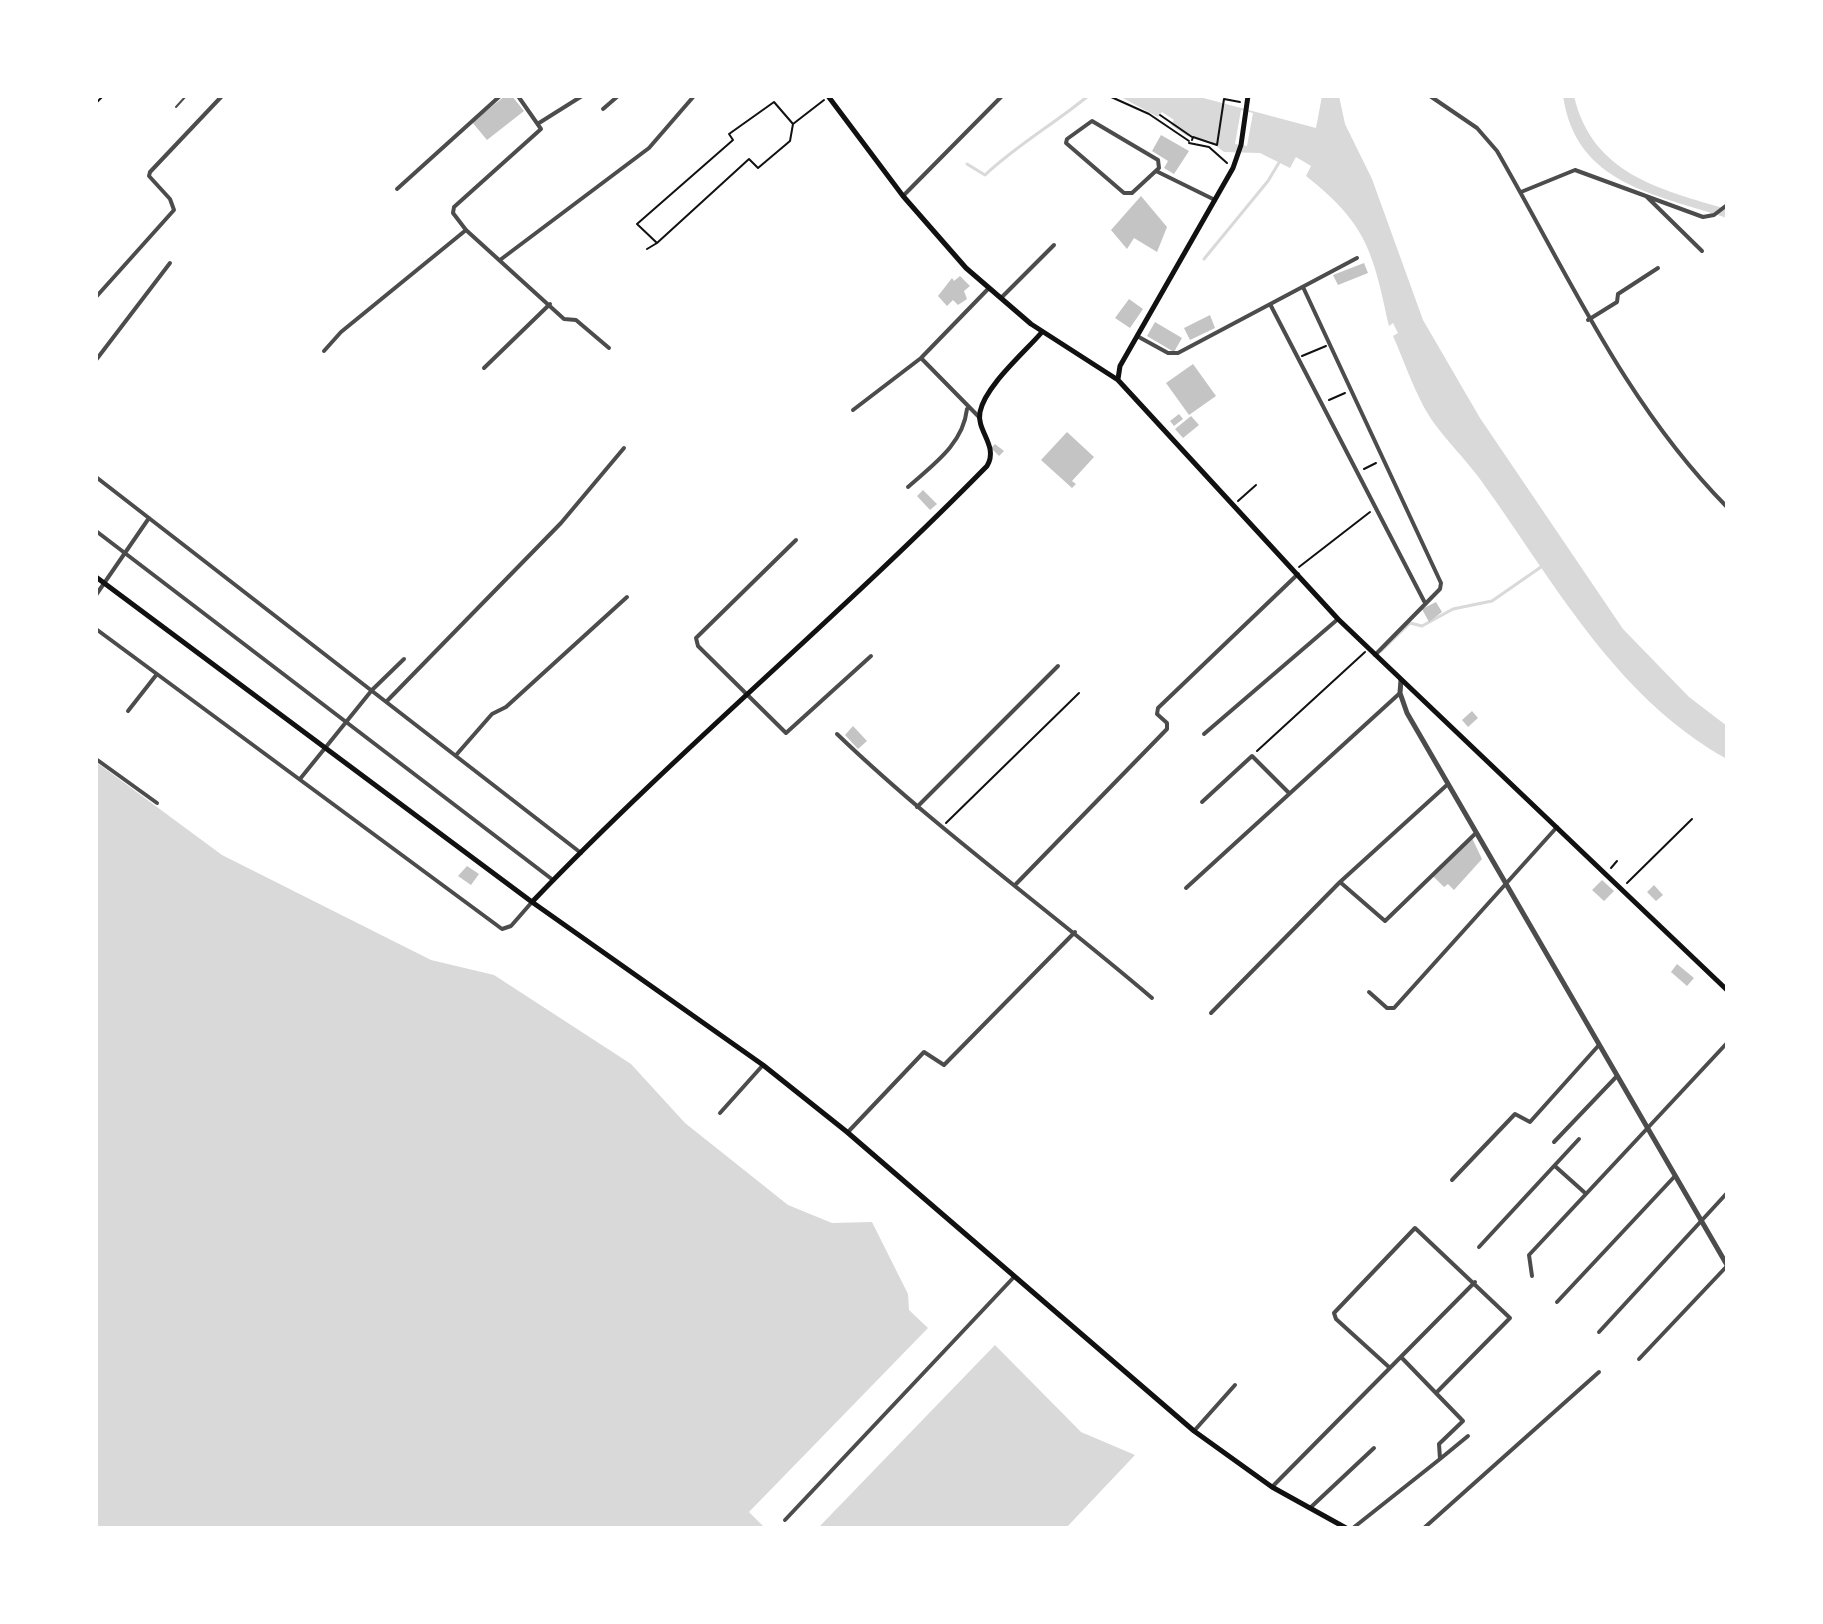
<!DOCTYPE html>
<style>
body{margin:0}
#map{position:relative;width:1823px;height:1624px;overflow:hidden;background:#fff;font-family:"Space Grotesk",sans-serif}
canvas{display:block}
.frame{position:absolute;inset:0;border:98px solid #fff;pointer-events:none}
</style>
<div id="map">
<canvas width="1823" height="1624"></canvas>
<div class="frame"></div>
</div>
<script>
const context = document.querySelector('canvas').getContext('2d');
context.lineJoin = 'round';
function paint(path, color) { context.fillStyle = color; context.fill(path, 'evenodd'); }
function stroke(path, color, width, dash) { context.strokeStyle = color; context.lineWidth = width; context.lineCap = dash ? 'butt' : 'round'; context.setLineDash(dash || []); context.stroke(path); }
const water = new Path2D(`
 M1119,96H1196L1316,128L1322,96H1339L1345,124L1372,179L1423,320L1480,418L1623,629L1689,697L1727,726V759C1613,696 1551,576 1477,475C1457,449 1432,427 1419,397C1409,377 1402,356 1393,336L1398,333L1393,323L1389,326C1373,252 1367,224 1306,176L1311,166L1296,157L1290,168L1260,153L1224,152L1210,141L1187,136L1171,125L1174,120L1162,112L1158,117Z
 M1563,96H1574C1592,174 1661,190 1727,209V218C1656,194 1576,185 1563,96Z
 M96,762L222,855L431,960L494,975L631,1064L685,1123L788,1205L832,1223L872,1222L908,1294L909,1310L928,1328L749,1512L765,1528H96Z
 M995,1345L1081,1432L1135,1455L1066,1528H818Z`);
const pier = new Path2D(`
 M1241,110L1253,113L1247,146L1235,144Z`);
const stream = new Path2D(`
 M967,164L985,175C1017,145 1054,124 1088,96
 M1204,259L1268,181L1280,161
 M1381,651L1410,623L1422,626L1453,609L1492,601L1541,567`);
const building = new Path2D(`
 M505,96H512L524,111L487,140L472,122Z
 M1161,135L1189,151L1174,174L1164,168L1168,161L1152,151Z
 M1141,196L1167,227L1157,252L1134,238L1127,249L1111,230Z
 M1364,263L1368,273L1338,285L1333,275Z
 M960,276L970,286L964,291L967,299L958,305L953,300L947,306L938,296L952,278L954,281Z
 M1129,299L1143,309L1130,328L1115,318Z
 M1210,315L1215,328L1190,340L1184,328Z
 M1155,322L1182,338L1174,352L1147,336Z
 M1193,364L1216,396L1189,415L1166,383Z
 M1179,414L1183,419L1174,426L1170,421Z
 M1191,416L1199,425L1183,438L1175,429Z
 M1067,432L1094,457L1072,481L1076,484L1072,488L1041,460Z
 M995,444L1004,451L999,456L991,448Z
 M923,490L937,504L930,510L917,496Z
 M1436,602L1442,612L1429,622L1422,609Z
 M1472,711L1478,718L1468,727L1462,720Z
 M853,726L867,741L858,749L845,735Z
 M1472,838L1482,859L1454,890L1448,884L1444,887L1433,876Z
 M467,866L479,874L471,885L458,876Z
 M1602,880L1614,891L1604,901L1592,890Z
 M1654,885L1663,895L1656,901L1647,892Z
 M1677,964L1694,978L1687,986L1671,972Z`);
const path = new Path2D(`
 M1109,96L1149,114L1189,141
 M96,103L103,96
 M1160,115L1192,137
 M1192,140L1193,137L1217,145L1224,99L1240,102
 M1189,143L1209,147L1227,163
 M657,243L749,159L758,168L790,141L793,124L824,100
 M647,249L657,243L637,224L733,140L729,134L774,102L793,124
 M1302,356L1326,346
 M1329,400L1345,393
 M1364,469L1376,463
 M1238,501L1256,485
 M1299,567L1370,512
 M1257,751L1365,652
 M946,823L1079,693
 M1611,868L1617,861
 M1627,883L1692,819`);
const service = new Path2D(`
 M176,107L186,96`);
const minor = new Path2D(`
 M518,96L541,129L454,207L453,213L466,230L564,319L576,320L609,348
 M1430,96L1477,128L1497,151C1568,274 1625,404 1727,507
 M603,109L618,96
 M1092,121L1158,160L1159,168L1132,193H1124L1066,143L1067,139Z
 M539,123L582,96
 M1156,171L1215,200
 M397,189L500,96
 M1521,192L1575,170L1703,217L1714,215L1727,205
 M903,196L1002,96
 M1646,196L1702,251
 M500,260L649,148L694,96
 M1303,287L1441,583L1440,589L1375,655
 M96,297L174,210L170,199L149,176L150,172L222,96
 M1001,298L1054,245
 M1270,304L1424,601
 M1588,320L1617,302L1618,294L1658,268
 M1137,336L1168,353H1178L1357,258
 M324,351L341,332L466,230
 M921,358L979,417
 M96,360L170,263
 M484,368L550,304
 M853,410L921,358L988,289
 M96,477L581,853
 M908,487C934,464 963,444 967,409
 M96,531L553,880
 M796,540L696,638L698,646L786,733L871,656
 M96,595L149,518
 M96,629L502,929L511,926L532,902
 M387,701L561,523L624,448
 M128,711L157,674
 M837,734C936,829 1048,909 1152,998
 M1204,734L1338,619
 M457,754L492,714L506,707L627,597
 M96,759L157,803
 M300,779L372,690L404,659
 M1202,802L1252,756L1289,793
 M917,807L1058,666
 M1340,882L1385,921L1476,833
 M1016,884L1167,729V723L1157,714L1158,708L1298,574
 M1186,888L1400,693
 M1369,992L1387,1008H1394L1557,827
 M1211,1013L1340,882L1448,784
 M720,1113L763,1065
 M848,1132L924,1052L944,1065L1075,932
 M1554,1142L1617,1076
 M1556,1167L1584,1192
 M1452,1180L1515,1114L1530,1122L1599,1045
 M1479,1247L1579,1139
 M1532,1276L1529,1255L1727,1043
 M1557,1302L1675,1176
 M1599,1332L1727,1193
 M1639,1359L1727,1266
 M1390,1368L1336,1319L1334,1313L1415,1228L1510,1318L1437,1392
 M1194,1431L1235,1385
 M1440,1459L1468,1436
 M1272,1487L1475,1282
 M1310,1508L1374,1448
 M785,1520L1014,1277
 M1353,1528L1440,1459L1439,1444L1463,1421L1401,1357
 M1424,1528L1599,1372`);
const tertiary = new Path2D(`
 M1401,680L1400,693L1407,713L1727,1265`);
const secondary = new Path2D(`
 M828,96L903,196L966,268L1031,324L1118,380L1338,619L1727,990
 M1118,379L1120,366L1233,168L1241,145L1248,96
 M96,577L532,902L763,1065L847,1132L1194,1431L1272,1487L1346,1528
 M532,902C678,750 840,616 987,466C999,446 976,431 980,412C985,386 1025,352 1042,332`);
paint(water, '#d9d9d9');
paint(pier, '#fff');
stroke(stream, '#d9d9d9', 3);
paint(building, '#c4c4c4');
stroke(path, '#111', 2);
stroke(service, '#4c4c4c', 2);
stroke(minor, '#4c4c4c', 4);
stroke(tertiary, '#4c4c4c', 5);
stroke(secondary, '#111', 5);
</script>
